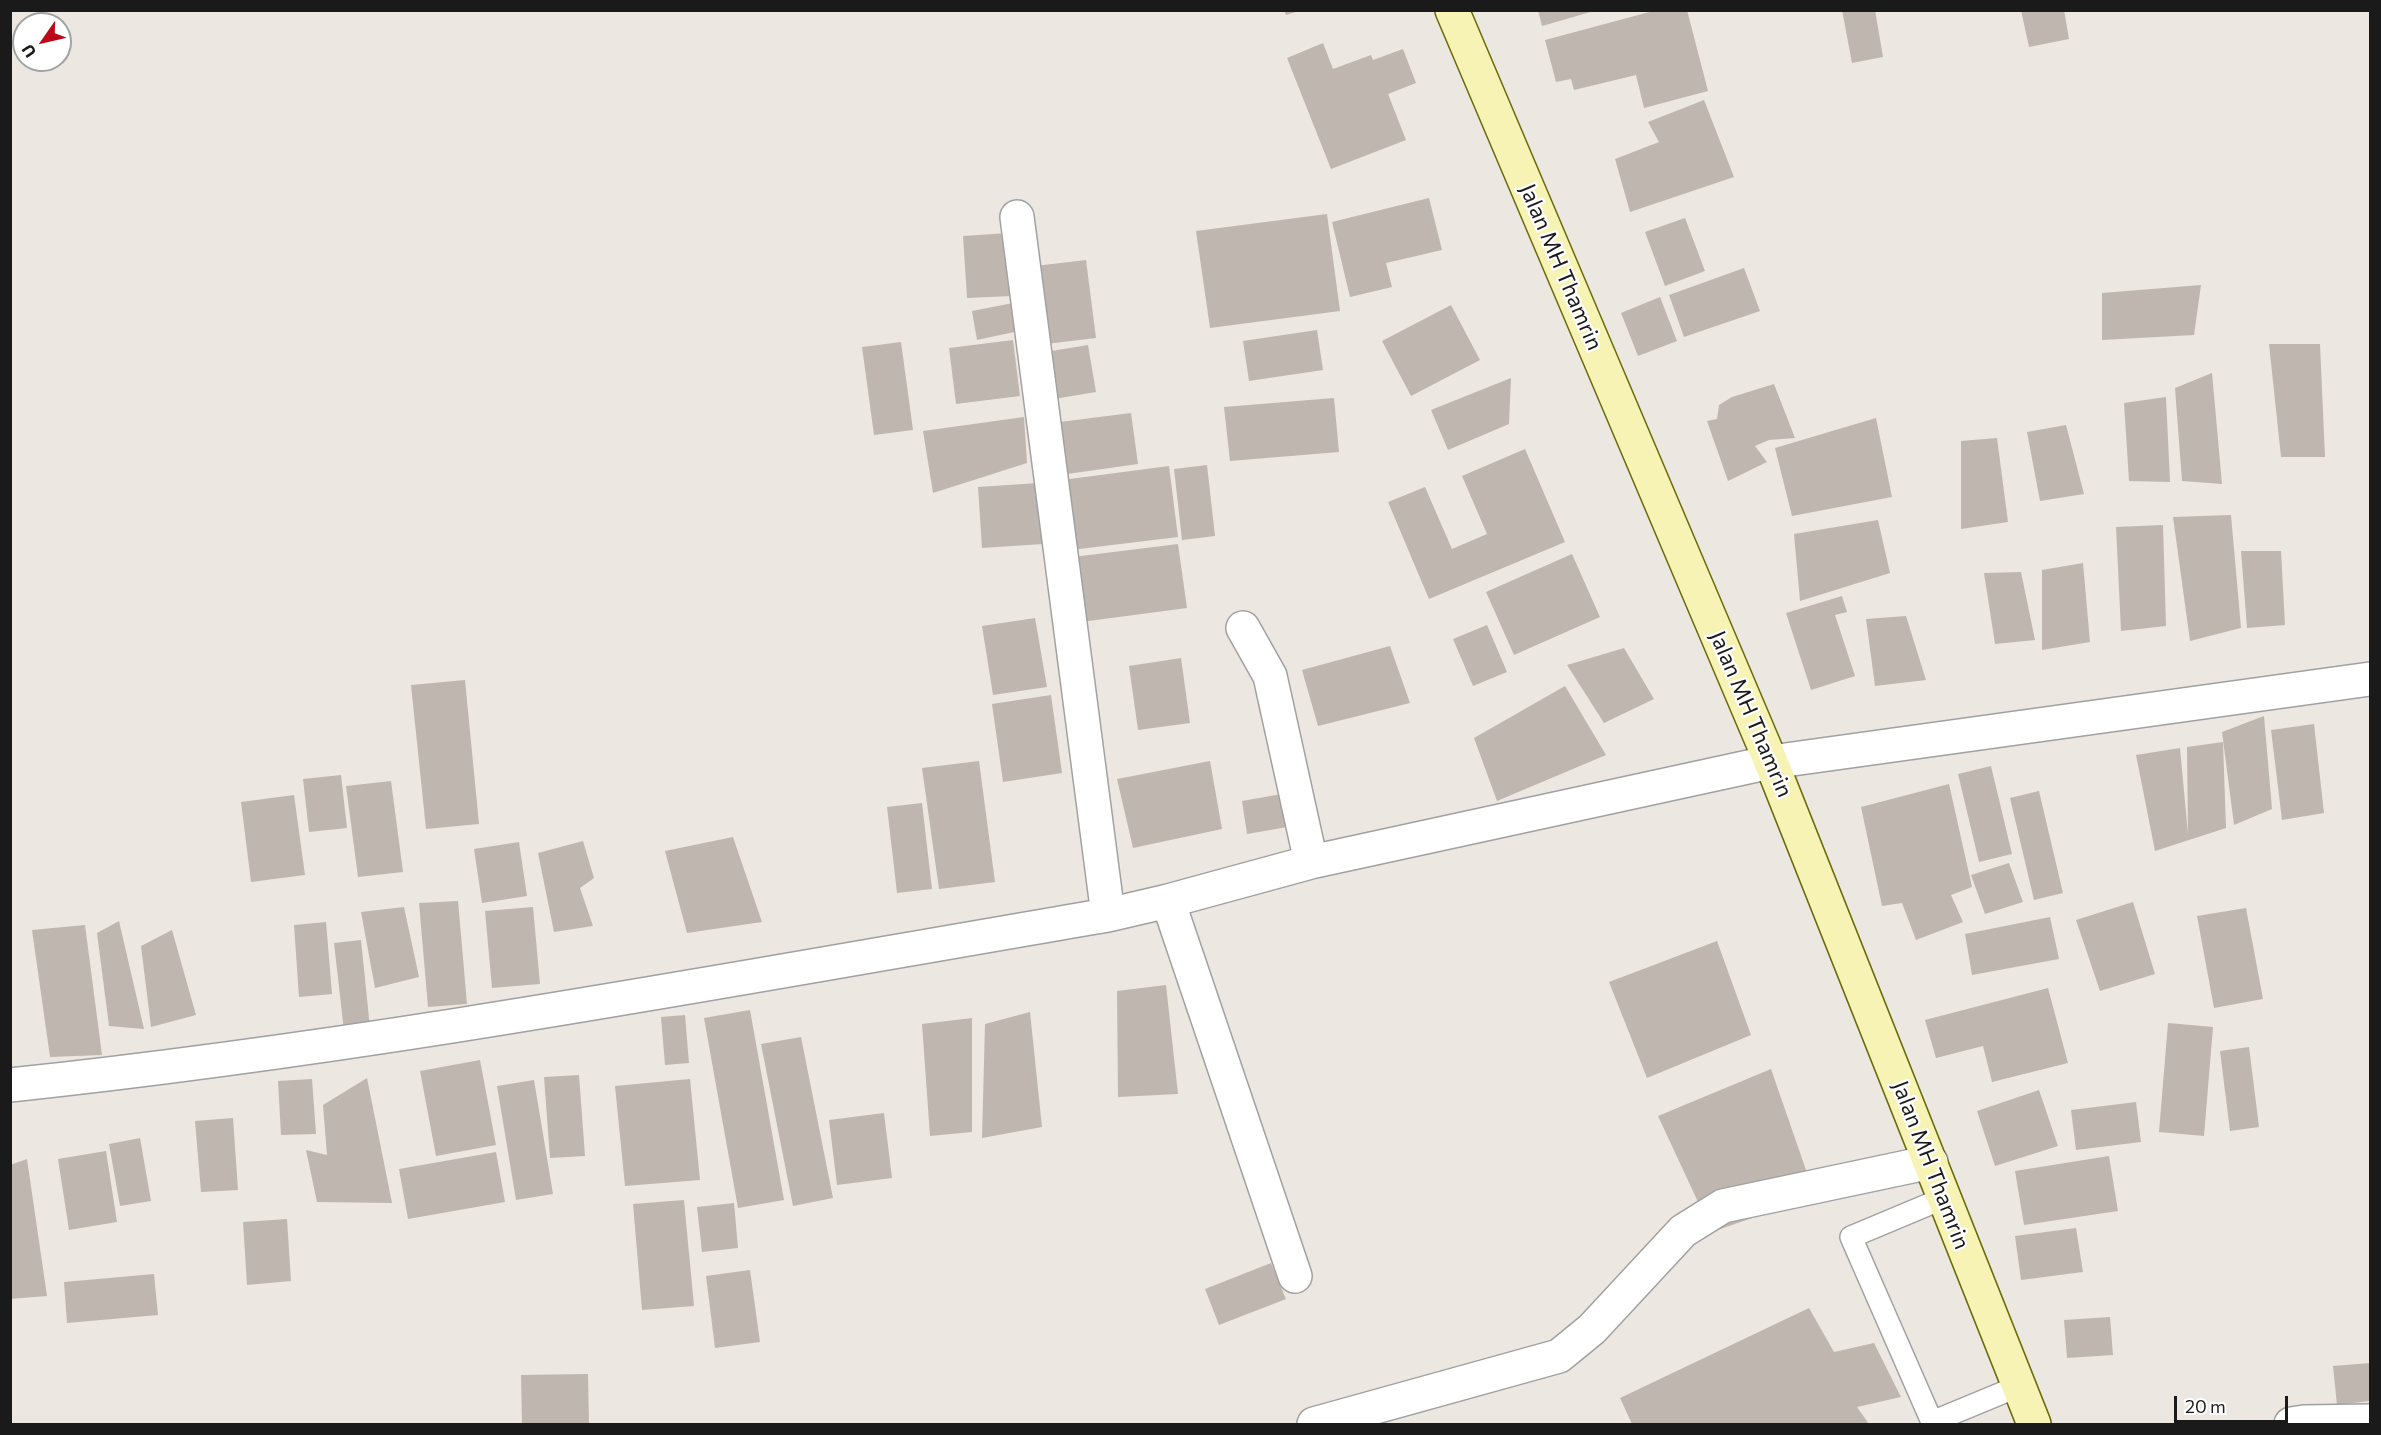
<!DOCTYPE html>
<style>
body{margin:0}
#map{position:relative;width:2381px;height:1435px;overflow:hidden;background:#ece7e0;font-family:Commissioner,sans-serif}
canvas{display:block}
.frame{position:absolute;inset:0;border:12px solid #1a1a1a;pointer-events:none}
.north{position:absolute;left:12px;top:12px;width:60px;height:60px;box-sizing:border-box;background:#fff;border:2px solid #a3a3a3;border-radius:50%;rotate:236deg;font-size:16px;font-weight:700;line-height:24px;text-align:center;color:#1a1a1a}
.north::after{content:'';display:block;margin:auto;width:21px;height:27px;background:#bd0819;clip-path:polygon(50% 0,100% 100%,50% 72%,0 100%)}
.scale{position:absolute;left:2174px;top:1396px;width:114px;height:27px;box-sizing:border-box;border:3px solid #1a1a1a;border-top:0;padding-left:8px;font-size:18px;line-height:21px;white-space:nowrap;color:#1a1a1a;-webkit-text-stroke:4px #fff;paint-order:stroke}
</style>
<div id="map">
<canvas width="2381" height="1435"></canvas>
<div class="frame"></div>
<div class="north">U</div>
<div class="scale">20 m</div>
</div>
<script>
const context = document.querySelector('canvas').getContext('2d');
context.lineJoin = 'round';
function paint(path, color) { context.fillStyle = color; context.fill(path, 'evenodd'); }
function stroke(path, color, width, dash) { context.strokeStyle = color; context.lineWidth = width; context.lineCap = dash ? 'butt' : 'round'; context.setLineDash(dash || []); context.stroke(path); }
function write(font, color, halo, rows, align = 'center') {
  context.font = font + ' Commissioner,sans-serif'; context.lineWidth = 4.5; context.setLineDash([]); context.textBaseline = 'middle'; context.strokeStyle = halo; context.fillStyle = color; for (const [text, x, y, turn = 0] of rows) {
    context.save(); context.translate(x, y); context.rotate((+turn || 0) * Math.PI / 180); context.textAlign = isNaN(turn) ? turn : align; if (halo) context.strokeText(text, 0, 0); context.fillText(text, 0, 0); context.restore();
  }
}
const building = new Path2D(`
 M1284,10H1299V11L1286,15Z
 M1538,10H1594V11L1542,26Z
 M1657,10H1687L1708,91L1644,108L1636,75L1574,90L1571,79L1556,82L1545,40Z
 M1842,10H1875L1883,57L1852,63Z
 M2021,10H2064L2069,39L2029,47Z
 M1323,43L1333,69L1371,55L1373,60L1403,49L1416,83L1388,94L1406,140L1331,169L1287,58Z
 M1704,100L1734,177L1630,212L1615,159L1659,142L1648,122Z
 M1429,198L1442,250L1386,263L1392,287L1350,297L1332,222Z
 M1327,214L1340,311L1210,328L1196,231Z
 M1685,218L1705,271L1665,286L1645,232Z
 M1008,233L1012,296L967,298L963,236Z
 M1086,260L1096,338L1046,344L1035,266Z
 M1744,268L1760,311L1684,337L1669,295Z
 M2201,285L2194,335L2102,340V293Z
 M1660,297L1677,341L1638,356L1621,313Z
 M1013,303L1019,331L977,340L972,311Z
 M1451,305L1480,360L1411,396L1382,341Z
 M1317,330L1323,370L1249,381L1243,341Z
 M1013,340L1020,396L956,404L949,348Z
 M901,342L913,430L874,435L862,347Z
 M2269,344H2320L2325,457H2281Z
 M1088,345L1096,392L1054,399L1045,352Z
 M2212,373L2222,484L2182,481L2175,388Z
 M1511,378L1509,424L1448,450L1431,410Z
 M1774,384L1795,438L1769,440L1755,446L1767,462L1728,481L1707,421L1717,419L1719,405L1732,397Z
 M2166,397L2170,482L2129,481L2124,403Z
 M1334,398L1339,452L1230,461L1224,407Z
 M1131,413L1138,464L1060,475L1052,423Z
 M1024,417L1027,463L933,493L923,431Z
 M1876,418L1892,497L1792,516L1775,448Z
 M2066,425L2084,494L2040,501L2027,432Z
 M1997,438L2008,522L1961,529V441Z
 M1525,449L1565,542L1429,599L1388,502L1425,487L1452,549L1487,534L1462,476Z
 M1207,465L1215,536L1182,540L1174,469Z
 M1169,466L1178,537L1071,550L1062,480Z
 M1038,483L1043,544L982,548L978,487Z
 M2231,515L2241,628L2190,641L2173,517Z
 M1878,520L1890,573L1800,601L1794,534Z
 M2163,525L2166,626L2121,631L2116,527Z
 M1178,544L1187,608L1081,622L1073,557Z
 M2241,551H2281L2285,625L2247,628Z
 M1572,554L1600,617L1514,655L1486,592Z
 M2083,563L2090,642L2042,650V570Z
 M2021,572L2035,640L1995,644L1984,573Z
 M1842,596L1847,612L1835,615L1855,676L1811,690L1786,613Z
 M1906,616L1926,680L1875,686L1866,619Z
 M1035,618L1047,687L993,695L982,626Z
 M1487,625L1507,672L1473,686L1453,639Z
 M1390,646L1410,703L1318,726L1302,670Z
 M1624,648L1654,699L1604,723L1567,665Z
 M1181,658L1190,723L1138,730L1129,666Z
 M465,680L479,824L426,829L411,685Z
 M1565,686L1606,755L1497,801L1474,738Z
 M1051,695L1062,773L1003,782L992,704Z
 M2264,716L2272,809L2234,825L2222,732Z
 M2314,724L2324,813L2282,820L2271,730Z
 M2223,742L2226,828L2155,851L2136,755L2180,748L2188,834L2187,747Z
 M979,761L995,882L939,889L922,768Z
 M1210,761L1222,829L1133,848L1117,779Z
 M1991,766L2012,854L1979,862L1958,774Z
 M341,775L347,828L309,832L303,779Z
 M391,781L403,872L358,877L346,786Z
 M1949,784L1972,887L1951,895L1963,922L1916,940L1902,903L1882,906L1861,807Z
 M2039,791L2063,893L2034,900L2010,798Z
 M1293,792L1299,825L1247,834L1242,801Z
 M294,795L305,875L251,882L241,802Z
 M922,803L932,889L897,893L887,807Z
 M733,837L762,922L687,933L665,851Z
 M583,841L594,878L580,888L593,926L554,932L538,853Z
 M519,842L527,896L482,903L474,849Z
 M2009,863L2023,902L1985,914L1971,875Z
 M458,901L467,1004L428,1007L419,903Z
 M2133,902L2155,974L2100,991L2076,920Z
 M404,907L419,977L375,988L361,912Z
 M533,907L540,984L492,988L485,911Z
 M2246,908L2263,999L2214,1008L2197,916Z
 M2050,917L2059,959L1972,975L1965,934Z
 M119,921L144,1029L109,1026L97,933Z
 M326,922L332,994L299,997L294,925Z
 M85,925L102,1055L50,1057L32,930Z
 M172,930L196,1015L151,1027L141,946Z
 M361,940L370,1028L344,1031L334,943Z
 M1717,941L1751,1035L1647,1078L1609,982Z
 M1166,985L1178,1094L1118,1097L1117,991Z
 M2048,988L2068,1063L1992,1082L1983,1046L1936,1058L1925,1020Z
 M750,1010L784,1200L738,1208L704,1018Z
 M1030,1012L1042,1127L982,1138L985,1024Z
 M685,1015L689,1063L665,1065L661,1017Z
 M972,1018V1132L930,1136L922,1024Z
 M2168,1023L2213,1027L2204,1136L2159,1132Z
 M801,1037L833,1198L793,1206L761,1044Z
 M2249,1047L2259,1127L2230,1131L2220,1051Z
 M480,1060L496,1145L436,1156L420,1071Z
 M1771,1069L1815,1196L1712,1232L1658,1116Z
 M579,1075L585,1156L550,1158L544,1077Z
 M367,1078L392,1203L317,1202L306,1150L327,1155L323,1105Z
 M312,1079L316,1134L281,1135L278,1081Z
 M690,1079L700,1180L625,1186L615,1086Z
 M534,1080L553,1194L516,1200L497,1086Z
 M2039,1090L2058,1146L1995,1166L1977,1111Z
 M2136,1102L2141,1142L2076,1150L2071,1110Z
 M884,1113L892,1178L837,1185L829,1120Z
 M233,1118L238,1190L201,1192L195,1121Z
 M140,1138L151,1201L120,1206L109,1144Z
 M106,1151L117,1222L69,1230L58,1159Z
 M496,1152L505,1202L408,1219L399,1169Z
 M2109,1156L2118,1211L2024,1225L2015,1171Z
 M27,1159L47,1296L10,1299V1165Z
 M684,1200L694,1306L642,1310L633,1204Z
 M734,1203L738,1248L702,1252L697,1207Z
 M287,1219L291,1281L247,1285L243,1222Z
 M2076,1228L2083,1272L2021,1280L2015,1236Z
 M1271,1263L1286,1299L1219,1325L1205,1289Z
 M750,1270L760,1342L715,1348L706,1276Z
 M154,1274L158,1315L67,1323L64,1282Z
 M1809,1308L1834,1352L1874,1343L1901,1397L1857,1407L1869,1424H1632L1620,1398Z
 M2110,1317L2113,1355L2067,1358L2064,1320Z
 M2370,1363V1401L2337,1405L2333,1366Z
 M588,1374L589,1424H522L521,1375Z`);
const lane = new Path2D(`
 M1944,1198L1851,1237L1932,1422L2019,1386`);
const street = new Path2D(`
 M1017,217L1108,915
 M1243,628L1270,676L1311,862
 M1168,901L1295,1276
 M10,1085C379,1046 743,977 1108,915L1168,901L1311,862L1771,762L2370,679
 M1314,1424L1559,1356L1592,1329L1683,1231L1723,1206L1931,1162
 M2291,1424L2304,1422L2370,1421`);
const secondary = new Path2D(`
 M1452,10L1771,762L2034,1424`);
const streetNames = [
 ["Jalan MH Thamrin",1561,267,67],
 ["Jalan MH Thamrin",1751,714,67],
 ["Jalan MH Thamrin",1931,1165,69]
];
paint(building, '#c0b6b0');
stroke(lane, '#a1a1a1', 24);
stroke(street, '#a1a1a1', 36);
stroke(secondary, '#696a09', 36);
stroke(lane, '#fff', 21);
stroke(street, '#fff', 33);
stroke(secondary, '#f6f3b4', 33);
write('22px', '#1a1a1a', '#fff', streetNames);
</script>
